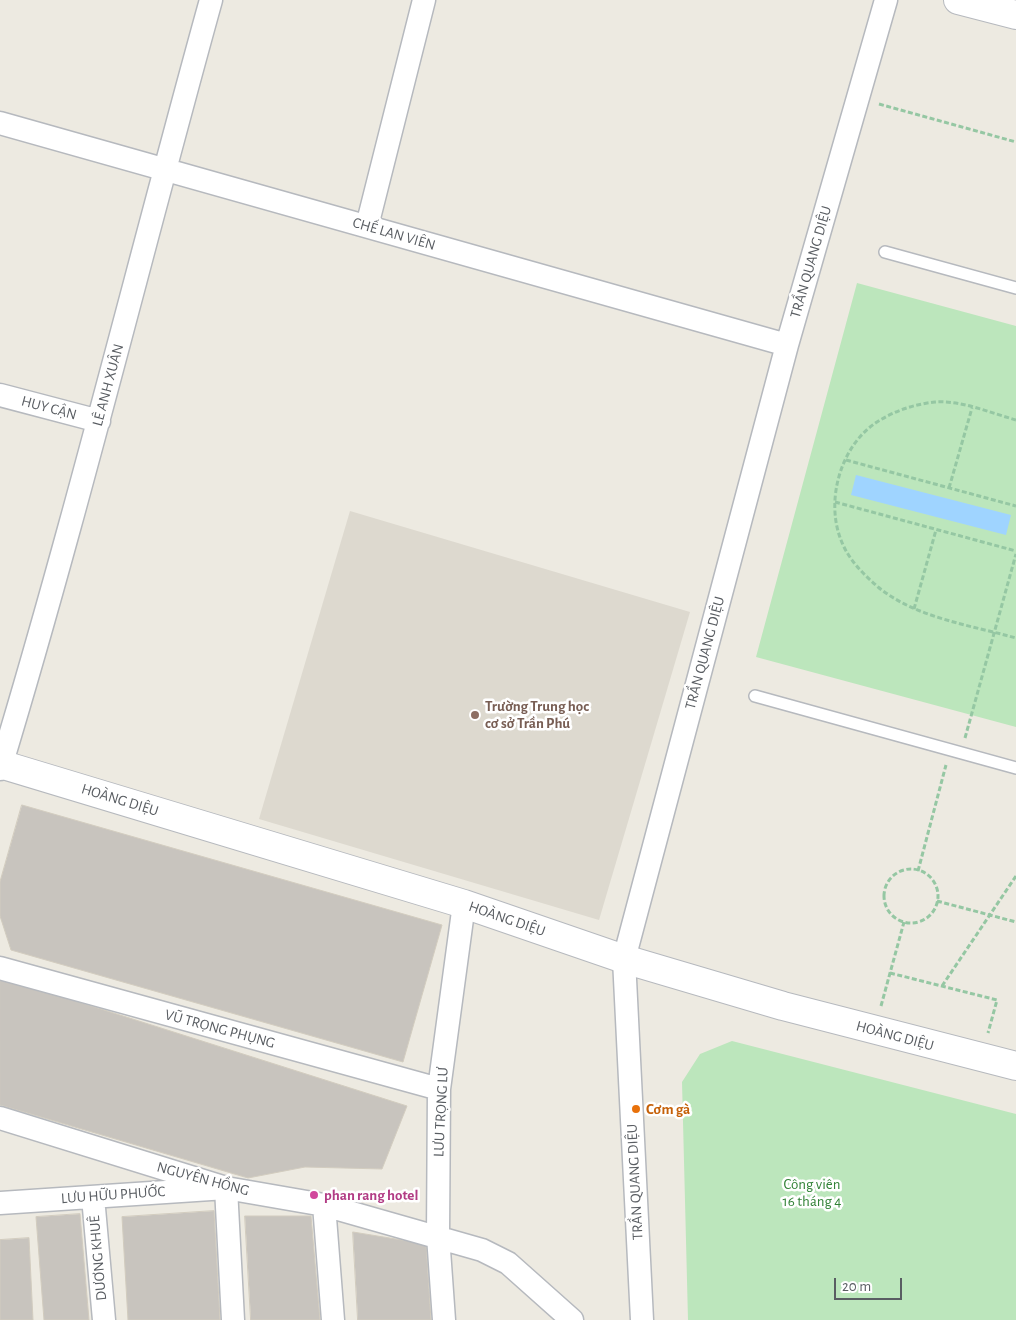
<!DOCTYPE html>
<meta charset="utf-8">
<style>
body{margin:0}
#map{position:relative;width:1016px;height:1320px;overflow:hidden;background:#edeae1;font-family:"Alegreya Sans",sans-serif}
canvas{display:block}
.scale{position:absolute;left:834px;top:1278px;width:68px;height:22px;box-sizing:border-box;border:2px solid #595d62;border-top:0;padding-left:6px;font-size:15px;line-height:18px;white-space:nowrap;color:#595d62;-webkit-text-stroke:4px #fff;paint-order:stroke}
</style>
<div id="map">
<canvas width="1016" height="1320"></canvas>
<div class="scale">20 m</div>
</div>
<script>
const context = document.querySelector('canvas').getContext('2d');
context.lineJoin = 'round';
function paint(path, color) { context.fillStyle = color; context.fill(path, 'evenodd'); }
function stroke(path, color, width, dash) { context.strokeStyle = color; context.lineWidth = width; context.lineCap = dash ? 'butt' : 'round'; context.setLineDash(dash || []); context.stroke(path); }
function write(font, color, halo, rows, align = 'center') {
  context.font = font + ' "Alegreya Sans",sans-serif'; context.lineWidth = 5; context.setLineDash([]); context.textBaseline = 'middle'; context.strokeStyle = halo; context.fillStyle = color; for (const [text, x, y, turn = 0] of rows) {
    context.save(); context.translate(x, y); context.rotate((+turn || 0) * Math.PI / 180); context.textAlign = isNaN(turn) ? turn : align; if (halo) context.strokeText(text, 0, 0); context.fillText(text, 0, 0); context.restore();
  }
}
const education = new Path2D(`
 M350,511L690,612L599,920L259,819Z`);
const green = new Path2D(`
 M857,283L1016,326V727L756,657Z
 M732,1041L1016,1114V1320H688L682,1082L700,1054Z`);
const water = new Path2D(`
 M856,475L1011,515L1006,535L851,495Z`);
const building = new Path2D(`
 M22,805L442,925L403,1062L11,950L0,916V882Z
 M0,977L407,1106L382,1169L305,1167L248,1178L0,1105Z
 M214,1211L220,1320H128L122,1217Z
 M80,1214L89,1320H44L36,1217Z
 M245,1216H311L320,1320H251Z
 M353,1232L426,1244L431,1320H358Z
 M29,1238L33,1320H0V1240Z`);
const path = new Path2D(`
 M879,104L1016,142
 M1016,420C991,413 961,400 935,402C915,404 894,411 877,422C841,445 825,500 841,540C848,559 863,574 878,587C916,618 970,625 1016,638
 M846,460L1016,506
 M949,488L972,408
 M835,502L1016,551
 M914,609L936,530
 M965,738L1016,554
 M884 896a27 27 0 1 1 54 0a27 27 0 1 1-54 0Z
 M918,871L946,765
 M937,901L1016,922
 M890,973L997,1000L988,1033
 M942,986L1016,876
 M881,1006L904,922`);
const service = new Path2D(`
 M885,252L1016,288
 M755,696L1016,768`);
const minor = new Path2D(`
 M0,123L787,345
 M367,226L424,0
 M0,395L99,421
 M0,769C77,515 140,256 211,0
 M0,968L439,1089
 M0,1118L226,1188L324,1205L482,1250L508,1263L572,1320
 M93,1197L104,1320
 M0,1203L226,1188L233,1320
 M324,1205L333,1320
 M444,1320L438,1236L439,1089L464,904
 M642,1320L624,959L787,345L886,0`);
const tertiary = new Path2D(`
 M958,0L1016,15
 M0,764L464,904L624,959L783,1006L1016,1066`);
const markers = [
 [475,715,5,"#8d6e63"],
 [636,1109,5,"#e8710a"],
 [314,1195,5,"#d1479c"]
];
const streetNames = [
 ["CHẾ LAN VIÊN",394,234,16],
 ["TRẦN QUANG DIỆU",811,262,-74],
 ["LÊ ANH XUÂN",108,385,-75],
 ["HUY CẬN",49,408,15],
 ["TRẦN QUANG DIỆU",705,653,-75],
 ["HOÀNG DIỆU",120,800,17],
 ["HOÀNG DIỆU",507,919,19],
 ["VŨ TRỌNG PHỤNG",220,1029,15],
 ["HOÀNG DIỆU",895,1036,15],
 ["LƯU TRỌNG LƯ",441,1112,-87],
 ["NGUYÊN HỒNG",203,1179,15],
 ["TRẦN QUANG DIỆU",635,1182,-93],
 ["LƯU HỮU PHƯỚC",113,1195,-4],
 ["DƯƠNG KHUÊ",98,1258,-95]
];
const educationNames = [
 ["Trường Trung học",485,706],
 ["cơ sở Trần Phú",485,723]
];
const foodNames = [
 ["Cơm gà",646,1109]
];
const parkNames = [
 ["Công viên",812,1184],
 ["16 tháng 4",812,1201]
];
const hotelNames = [
 ["phan rang hotel",324,1195]
];
paint(education, '#ddd9cf');
paint(green, '#bce6bc');
paint(water, '#9fd4ff');
paint(building, '#c8c4be');
stroke(building, '#d2ccbf', 1);
stroke(service, '#b6b9be', 14);
stroke(minor, '#b6b9be', 25);
stroke(tertiary, '#b6b9be', 30);
stroke(path, '#95c7a3', 3, [5, 2.5]);
stroke(service, '#fff', 11);
stroke(minor, '#fff', 22);
stroke(tertiary, '#fff', 28);
for (const [x, y, r, color] of markers) { const dot = new Path2D(); dot.arc(x, y, r, 0, 2 * Math.PI); context.fillStyle = color; context.fill(dot); stroke(dot, '#fff', 2); }
write('15px', '#595d62', '#fff', streetNames);
write('bold 15px', '#785e54', '#fff', educationNames, 'left');
write('bold 15px', '#c56008', '#fff', foodNames, 'left');
write('15px', '#318236', '#fff', parkNames);
write('bold 15px', '#b23c85', '#fff', hotelNames, 'left');
</script>
